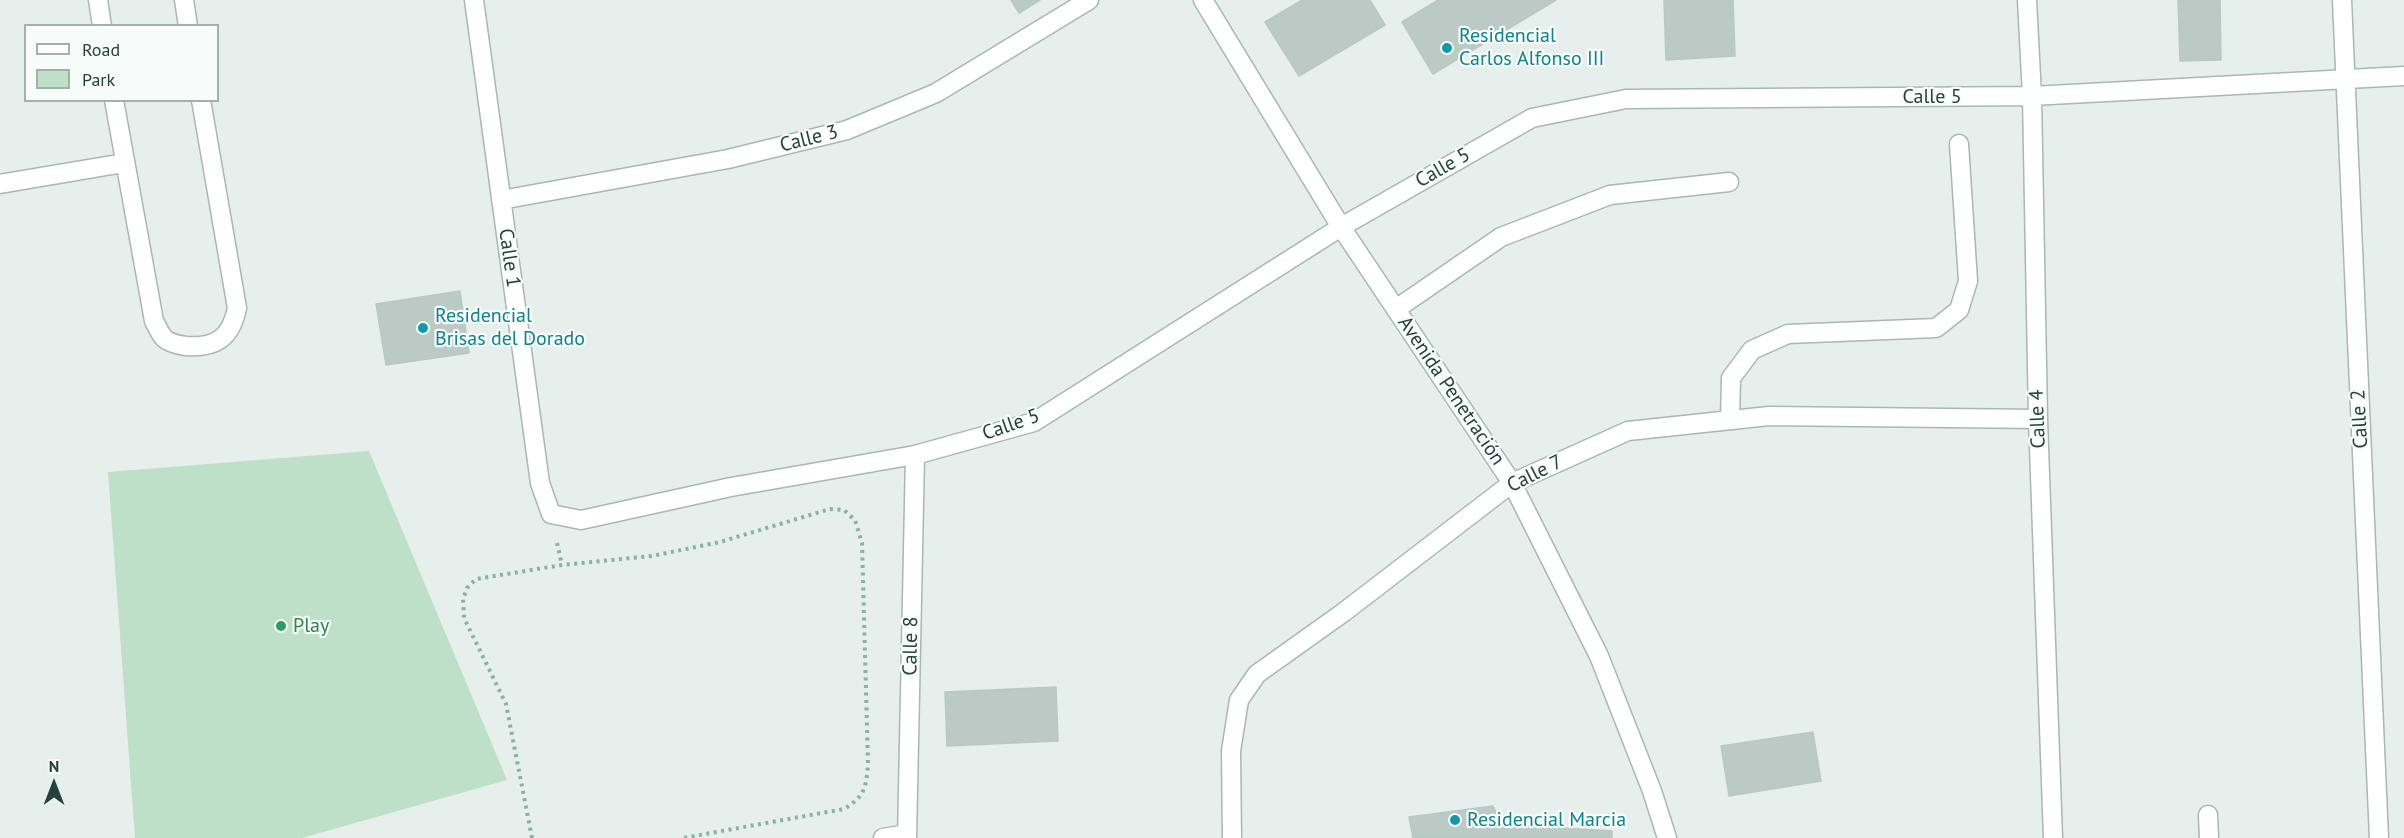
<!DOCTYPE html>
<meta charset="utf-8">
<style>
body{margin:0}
#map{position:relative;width:2404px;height:838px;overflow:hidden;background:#e6efeb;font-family:"PT Sans",sans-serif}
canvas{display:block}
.legend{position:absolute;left:24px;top:24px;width:195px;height:78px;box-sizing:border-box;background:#f7fbf9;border:2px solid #a3b1ad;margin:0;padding:8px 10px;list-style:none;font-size:18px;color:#24423a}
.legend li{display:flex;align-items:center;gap:12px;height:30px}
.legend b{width:30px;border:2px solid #a3b1ad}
.north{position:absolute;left:24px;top:754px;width:60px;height:60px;-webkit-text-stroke:4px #f7fbf9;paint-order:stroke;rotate:0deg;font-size:16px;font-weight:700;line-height:24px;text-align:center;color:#24423a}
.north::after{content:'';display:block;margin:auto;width:21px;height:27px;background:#24423a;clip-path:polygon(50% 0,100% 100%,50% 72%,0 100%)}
</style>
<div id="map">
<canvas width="2404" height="838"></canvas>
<ul class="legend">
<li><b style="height:8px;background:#fff"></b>Road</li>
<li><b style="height:16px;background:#bfe0c8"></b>Park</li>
</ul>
<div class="north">N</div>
</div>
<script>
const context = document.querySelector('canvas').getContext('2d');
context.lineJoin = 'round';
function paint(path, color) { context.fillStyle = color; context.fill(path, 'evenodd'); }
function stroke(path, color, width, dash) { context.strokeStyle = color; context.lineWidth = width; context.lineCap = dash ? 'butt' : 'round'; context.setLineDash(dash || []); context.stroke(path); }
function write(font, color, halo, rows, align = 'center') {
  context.font = font + ' "PT Sans",sans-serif'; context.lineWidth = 4.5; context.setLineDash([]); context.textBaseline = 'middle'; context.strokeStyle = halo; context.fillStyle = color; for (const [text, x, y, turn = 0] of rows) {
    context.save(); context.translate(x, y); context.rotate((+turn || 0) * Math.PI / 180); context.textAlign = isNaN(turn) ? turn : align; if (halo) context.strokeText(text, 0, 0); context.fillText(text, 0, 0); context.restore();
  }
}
const green = new Path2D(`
 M369,451L507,780L302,838H135L108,472Z`);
const building = new Path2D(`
 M1011,0H1040L1019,13Z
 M1302,0H1370L1385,25L1299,76L1265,22Z
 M1438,0H1556L1433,74L1402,22Z
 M1664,0H1733L1735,56L1666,60Z
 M2178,0H2220L2221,60L2180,61Z
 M460,291L469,353L386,365L376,304Z
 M1056,687L1058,741L947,746L945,692Z
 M1813,732L1821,781L1729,796L1721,746Z
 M1493,806L1502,824L1612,831V838H1413L1409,817Z`);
const path = new Path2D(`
 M557,543L562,565
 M532,838L506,704L464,618L463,599L467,588L476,579L562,565L652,556L720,542L830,509L844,510L855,520L862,543L868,764C866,788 865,796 844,809L683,838`);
const service = new Path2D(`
 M98,0L102,26
 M184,0L188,26
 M114,100L154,321C157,326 160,334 164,338C169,343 179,345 186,346C216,348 231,338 237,308L201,100
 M0,184L124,163
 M1396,309L1501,237L1610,195L1729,182
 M1730,420L1731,378L1752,350L1788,334L1936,328L1959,310L1968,281L1959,144`);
const minor = new Path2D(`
 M474,0L540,483L551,514L581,520L731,487L915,455L1034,422L1341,227L1532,118L1626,99L2032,96L2404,76
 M1203,0L1341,227L1512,483L1599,656L1652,791L1667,838
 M2027,0L2032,96L2038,419L2053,838
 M2342,0L2379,838
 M501,200L728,159L847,130L936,93L1089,0
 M2208,815L2209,838
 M883,838L907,834
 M907,838L915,455
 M1232,838L1231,751L1239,700L1257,674L1344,612L1512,483L1628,431L1769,416L2038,419`);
const markers = [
 [1447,48,6,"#0f9aa8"],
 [423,328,6,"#0f9aa8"],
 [281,626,6,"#2e9e5b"],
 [1455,820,6,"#0f9aa8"]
];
const cultureNames = [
 ["Residencial",1459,36],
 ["Carlos Alfonso III",1459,59],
 ["Residencial",435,316],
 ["Brisas del Dorado",435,339],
 ["Residencial Marcia",1467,820]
];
const streetNames = [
 ["Calle 5",1932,97],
 ["Calle 3",809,139,-14],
 ["Calle 5",1443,168,-30],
 ["Calle 1",509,258,82],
 ["Avenida Penetración",1451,391,56],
 ["Calle 4",2038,419,-92],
 ["Calle 2",2360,419,-93],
 ["Calle 5",1011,425,-19],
 ["Calle 7",1535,474,-27],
 ["Calle 8",911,646,-89]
];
const leisureNames = [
 ["Play",293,626]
];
paint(green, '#bfe0c8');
paint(building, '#bbcac4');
stroke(building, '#b8c9c2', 1.5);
stroke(service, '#a8b8b2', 21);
stroke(minor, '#a8b8b2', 21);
stroke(path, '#86b3a5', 4, [3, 4.5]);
stroke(service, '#fff', 18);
stroke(minor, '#fff', 18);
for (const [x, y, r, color] of markers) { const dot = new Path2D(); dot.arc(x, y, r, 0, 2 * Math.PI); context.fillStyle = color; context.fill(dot); stroke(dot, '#f7fbf9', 2); }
write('20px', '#0d838f', '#f7fbf9', cultureNames, 'left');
write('20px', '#24423a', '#f7fbf9', streetNames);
write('20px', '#27864d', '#f7fbf9', leisureNames, 'left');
</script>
